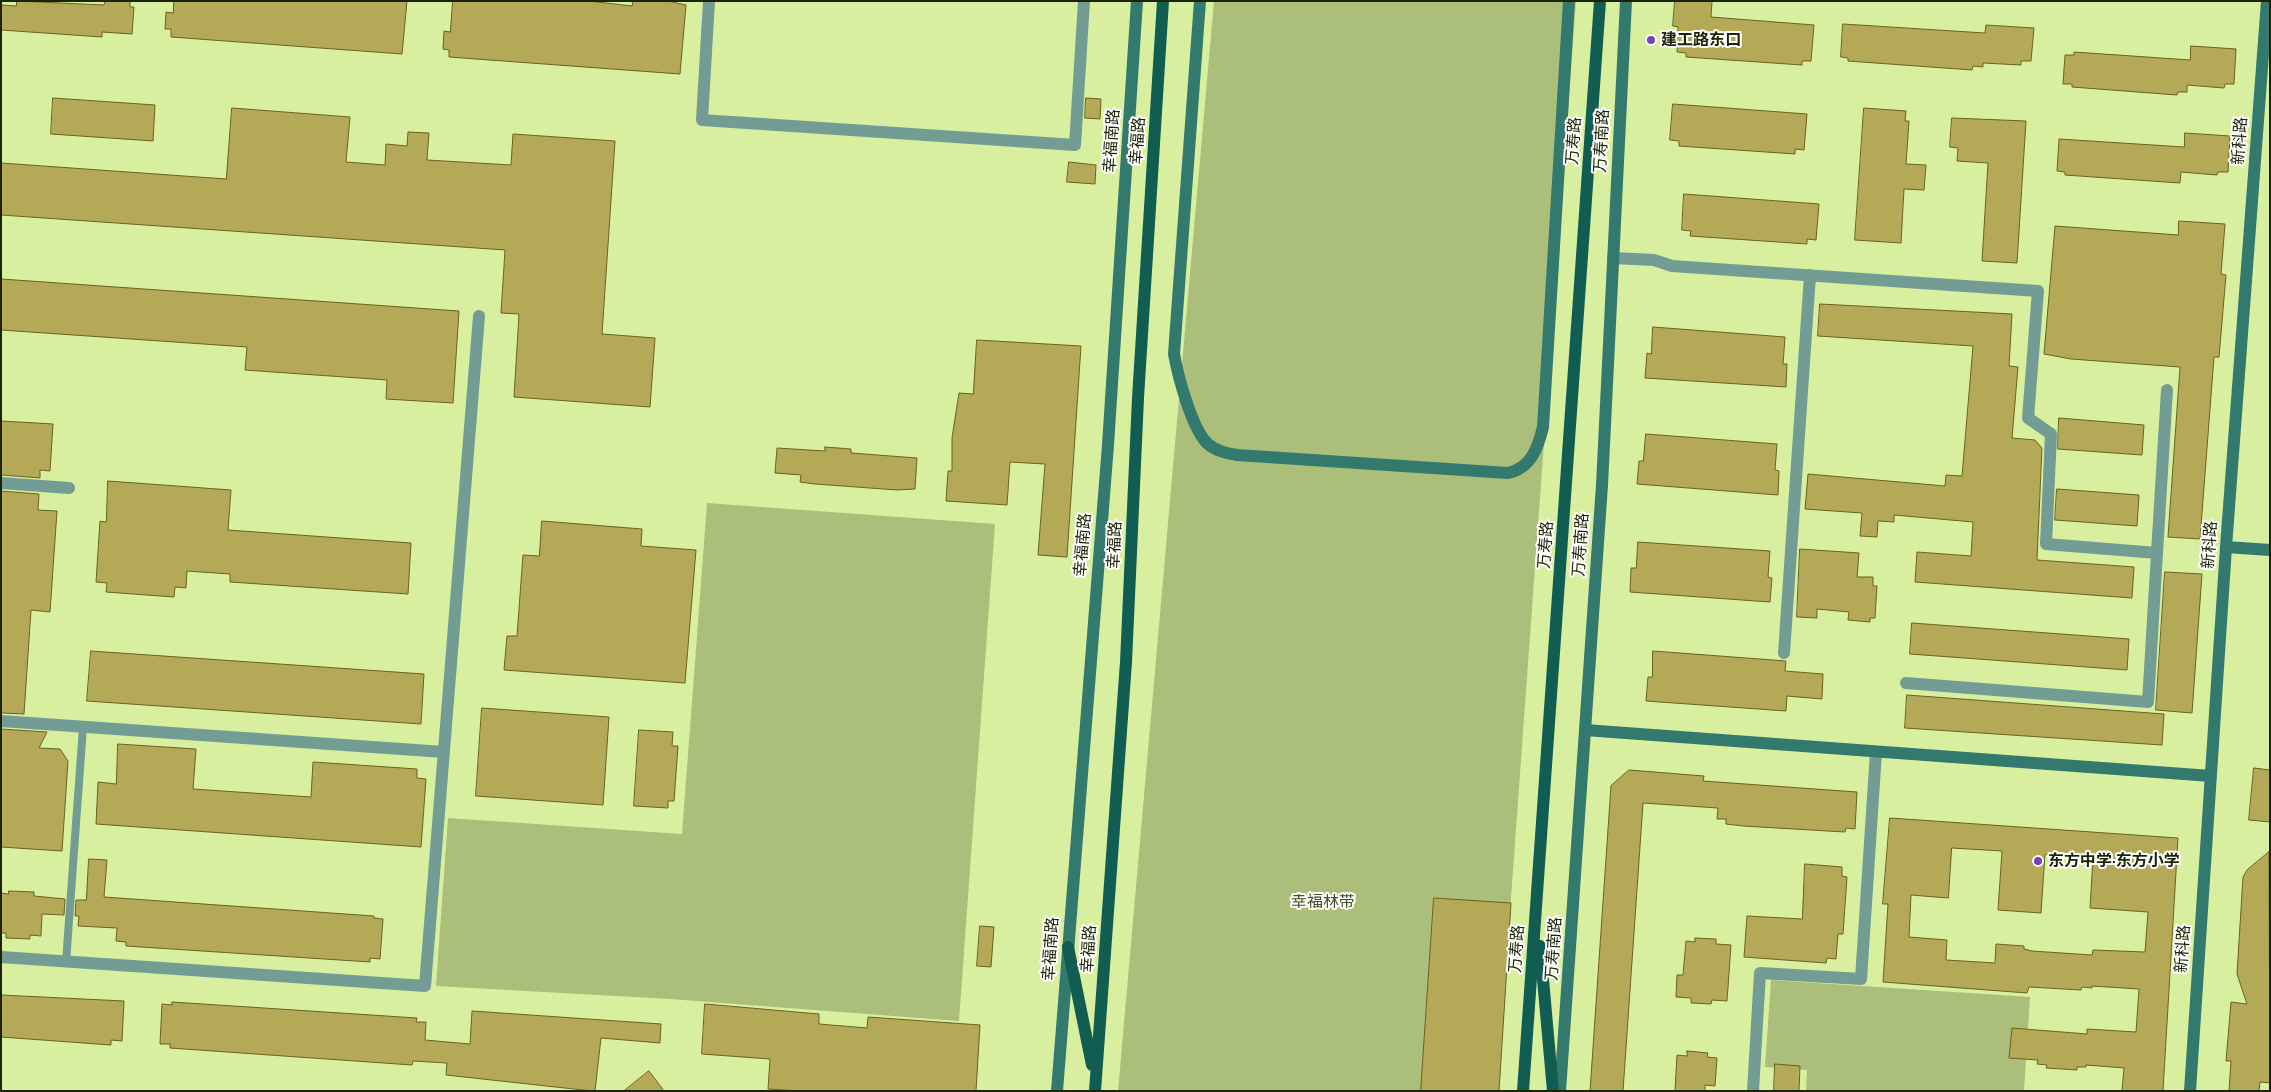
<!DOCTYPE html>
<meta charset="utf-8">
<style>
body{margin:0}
#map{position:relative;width:2271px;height:1092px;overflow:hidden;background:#d8ef9f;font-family:Cabin,sans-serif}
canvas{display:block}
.frame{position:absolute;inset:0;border:2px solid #1c2303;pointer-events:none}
</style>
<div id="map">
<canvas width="2271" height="1092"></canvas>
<div class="frame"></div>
</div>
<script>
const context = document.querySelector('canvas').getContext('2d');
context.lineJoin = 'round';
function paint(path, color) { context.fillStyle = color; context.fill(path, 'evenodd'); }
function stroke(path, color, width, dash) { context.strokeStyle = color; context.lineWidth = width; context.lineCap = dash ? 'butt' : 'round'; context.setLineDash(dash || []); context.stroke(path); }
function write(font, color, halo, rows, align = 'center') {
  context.font = font + ' Cabin,"Noto Sans SC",sans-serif'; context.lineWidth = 4; context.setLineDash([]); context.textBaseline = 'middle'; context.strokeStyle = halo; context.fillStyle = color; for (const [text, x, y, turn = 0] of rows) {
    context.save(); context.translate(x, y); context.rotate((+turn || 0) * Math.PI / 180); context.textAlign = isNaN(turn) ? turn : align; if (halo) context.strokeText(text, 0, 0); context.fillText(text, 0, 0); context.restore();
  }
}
const green = new Path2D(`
 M1214,1H1576L1497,1091H1118Z
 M707,503L995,524L959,1021L670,999L436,986L448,818L682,834Z
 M1771,980L2030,997L2024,1091H1806L1807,1070L1765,1067Z`);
const building = new Path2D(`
 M17,1L104,5L105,1H130V7H134L132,34L102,32V37L1,30V5L16,6Z
 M174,1H407L402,54L171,37V29H165L166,12L173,13Z
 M453,1H589L632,6L633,1H668L686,5L680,74L449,57V50L443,49L444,31L450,32Z
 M1675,1H1712L1711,17L1814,25L1811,61H1802V65L1686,57V53L1677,52L1678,27L1673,26Z
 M1843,24L1985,33L1986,25L2034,28L2031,61H2021V65L1983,63V67L1973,66L1972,70L1848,61V58L1841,57Z
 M2191,46L2236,49L2234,84H2225L2224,88L2187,85V92H2178L2177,95L2072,87V84H2063L2065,55H2074V52L2190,60Z
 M53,98L155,105L153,141L51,134Z
 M1086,98L1101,99L1100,119L1085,118Z
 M1673,104L1807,114L1804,150L1795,149V154L1679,146V141L1670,140Z
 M232,108L350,117L346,162L385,165L386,144L407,146L408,132L429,133L427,160L511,165L513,134L615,141L602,334L655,338L650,407L514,397L519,314L501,313L505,250L1,215V163L226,179Z
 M1864,108L1906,111L1905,121H1909L1906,164L1926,165L1924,190L1904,189L1901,243L1855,240Z
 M1952,118L2026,121L2017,263L1982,261L1988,163L1957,161L1958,148L1950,147Z
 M2185,133L2230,136L2228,172H2218L2217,175L2181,172L2180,183L2065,175V172L2057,171L2059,139L2184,147Z
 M1069,162L1096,165L1095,184L1067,182Z
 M1684,194L1819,204L1816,240L1807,239V244L1690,236L1691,231L1682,230Z
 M2179,221L2225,224L2221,274L2226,275L2219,357H2214L2200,539L2168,537L2180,367L2071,359L2044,354L2055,226L2178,235Z
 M1,279L459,311L453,403L386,399L387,380L245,370L247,347L1,330Z
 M1820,304L2012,314L2009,366L2018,367L2012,438L2035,440L2042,448L2037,560L2134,567L2132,598L1915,582L1917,552L1971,556L1973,522L1894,515V522L1878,521L1877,537L1860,536L1862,513L1805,509L1808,474L1945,486L1946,475L1962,476L1973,346L1818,336Z
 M1653,327L1785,337L1783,364H1787L1786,387L1645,378L1647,353L1651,354Z
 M977,340L1081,346L1067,557L1038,555L1045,464L1010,462L1007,505L946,501L948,471H952V438L959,393L973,394Z
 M2059,418L2144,425L2142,455L2058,449Z
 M1,421L53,424L50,471L40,470V478L1,475Z
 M1646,434L1777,444L1775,470L1779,471L1778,495L1637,484L1639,461H1643Z
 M825,447L851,449V453L917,458L915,489L897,490L815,484L800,482L801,475L775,473L777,448L825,451Z
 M108,481L231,490L228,530L411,543L408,594L230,582V574L187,571L186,588L175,587L174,597L106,592L107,583L96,582L100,521L106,522Z
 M2057,489L2139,495L2137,526L2055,520Z
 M1,491L39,494L38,510L57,511L50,612L31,610L24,714L1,713Z
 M542,521L642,529L641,546L696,550L685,683L504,670L507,636H517L523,555L539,556Z
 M1638,542L1770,551L1768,577L1772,578L1770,602L1630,592L1631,568H1636Z
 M1800,549L1859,553L1857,577H1873V586H1877L1875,618H1870V622L1848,620L1849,612L1817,609V618L1797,617Z
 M2165,572L2202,574L2192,713L2156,710Z
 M1912,623L2129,639L2127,670L1910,654Z
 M91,651L424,674L421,724L87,701Z
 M1653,651L1786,661L1785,671L1823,674L1822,699L1787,696L1786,711L1646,701L1648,677H1652Z
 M1907,695L2164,714L2162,745L1905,728Z
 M482,708L609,717L603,805L476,796Z
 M1,729L47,732L39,748L60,749L68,761L62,851L1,847Z
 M639,730L673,732L672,746H678L674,801H668V808L634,806Z
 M118,744L196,749L193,789L311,797L313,762L417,769V778L426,779L421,847L96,824L98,782L116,784Z
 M2254,768L2270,770V822L2249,820Z
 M1629,770L1704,776L1703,781L1857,792L1855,829L1846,828L1845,832L1743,826L1726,824V819H1717L1718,808L1643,803L1623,1091H1590L1611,786Z
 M1890,818L2178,838L2163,1091H2122L2124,1068L2086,1065V1067H2077V1070L2046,1068L2047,1065L2037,1064L2038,1060L2009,1058L2012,1028L2087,1034V1029L2136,1032L2139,989L2092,986V988L2082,987L2081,990L2029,987L2027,993L1883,982L1888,904H1883ZM1952,848L2002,851L1998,910L2041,913L2045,854L2093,858L2090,908L2148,912L2145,952L2093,950L2092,955L2032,951L2024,949V946L1996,944L1995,963L1946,960L1947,940L1909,937L1911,895L1948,898Z
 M2269,852L2270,1083L2260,1082L2259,1091H2229L2231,1061H2226L2231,1002L2247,1004L2237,974L2243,877L2247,870Z
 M89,859L107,860L104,897L374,916V918L383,919L380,959L370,958V962L126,946V942L116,941L117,928L78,926L79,916H75L76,900H86Z
 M1805,864L1842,867V876L1847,877L1843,934H1838L1836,959L1827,958L1826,963L1744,957L1747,916L1802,919Z
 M9,891L34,892V896L65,899L64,915L42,914L41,936L30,935V939L6,938V933H1V893L8,894Z
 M1434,898L1511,903L1499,1091H1421Z
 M980,926L994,927L991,967L977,966Z
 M1695,938L1716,939V944L1731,945L1727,1001L1712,1000L1711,1004L1691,1003V998L1676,997L1677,975H1683L1686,941L1695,942Z
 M1,995L124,1001L122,1041L111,1040V1045L1,1037Z
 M172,1002L417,1018L416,1022H426L425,1040L470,1044L472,1011L661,1024L660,1043L601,1038L595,1091H592L446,1075L447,1063L413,1061L412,1065L170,1048V1044H160L162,1004L172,1005Z
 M705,1004L819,1014V1024L867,1028L868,1017L980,1025L976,1091H799L768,1089L770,1059L702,1054Z
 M1687,1051L1708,1053L1707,1057L1717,1058L1715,1086L1705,1085V1091H1675L1677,1055L1687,1056Z
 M1775,1064L1800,1066L1799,1091H1774Z
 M649,1071L664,1091H624Z`);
const lane = new Path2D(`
 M66,962L83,727`);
const street = new Path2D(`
 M709,1L702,120L1075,145L1084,1
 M1613,258L1654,260L1672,266L2038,291L2028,418L2051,434L2046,544L2157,553L2148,702L1906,683
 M1,483L69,488
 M2157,553L2167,390
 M1784,653L1810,275
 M1,721L444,752
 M1,957L425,986L479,316
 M1753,1091L1760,973L1861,979L1876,752`);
const secondary = new Path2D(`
 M1200,1L1174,354C1178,376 1192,430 1208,444C1216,451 1226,453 1237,455L1508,473C1531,468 1538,448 1543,427L1569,1
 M2226,547L2270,550
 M1585,730L2211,776
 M1057,1091L1108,445L1137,1
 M1560,1091L1602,485L1626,1
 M2190,1091L2226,547L2267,1`);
const primary = new Path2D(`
 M1540,946L1553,1091
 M1068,947L1092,1065
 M1095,1091L1126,662L1138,398L1163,1
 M1523,1091L1600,1`);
const markers = [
 [1651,40,5,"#7841b7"],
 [2038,861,5,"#7841b7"]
];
const poiNames = [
 ["建工路东口",1661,40],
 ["东方中学·东方小学",2048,861]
];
const streetNames = [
 ["幸福南路",1112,141,-86],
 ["幸福路",1138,141,-86],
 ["万寿路",1574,141,-86],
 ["万寿南路",1602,141,-87],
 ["新科路",2240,141,-86],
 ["幸福南路",1083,545,-85],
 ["幸福路",1115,545,-87],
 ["万寿路",1546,545,-86],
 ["万寿南路",1581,545,-86],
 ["新科路",2210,545,-86],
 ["幸福南路",1051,949,-86],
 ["幸福路",1089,949,-86],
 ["万寿路",1517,949,-86],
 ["万寿南路",1554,949,-86],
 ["新科路",2183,949,-86]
];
const parkNames = [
 ["幸福林带",1323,902]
];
paint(green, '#acbf7a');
paint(building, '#b4a956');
stroke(building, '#6a6121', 1);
stroke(lane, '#729c94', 8);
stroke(street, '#729c94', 12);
stroke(secondary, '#34796e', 12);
stroke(primary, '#115d52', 12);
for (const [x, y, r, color] of markers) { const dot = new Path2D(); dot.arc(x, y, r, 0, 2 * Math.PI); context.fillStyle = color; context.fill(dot); stroke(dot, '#fff', 2); }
write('bold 16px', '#1c2303', '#fff', poiNames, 'left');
write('16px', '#1c2303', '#fff', streetNames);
write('16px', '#444f21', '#fff', parkNames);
</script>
